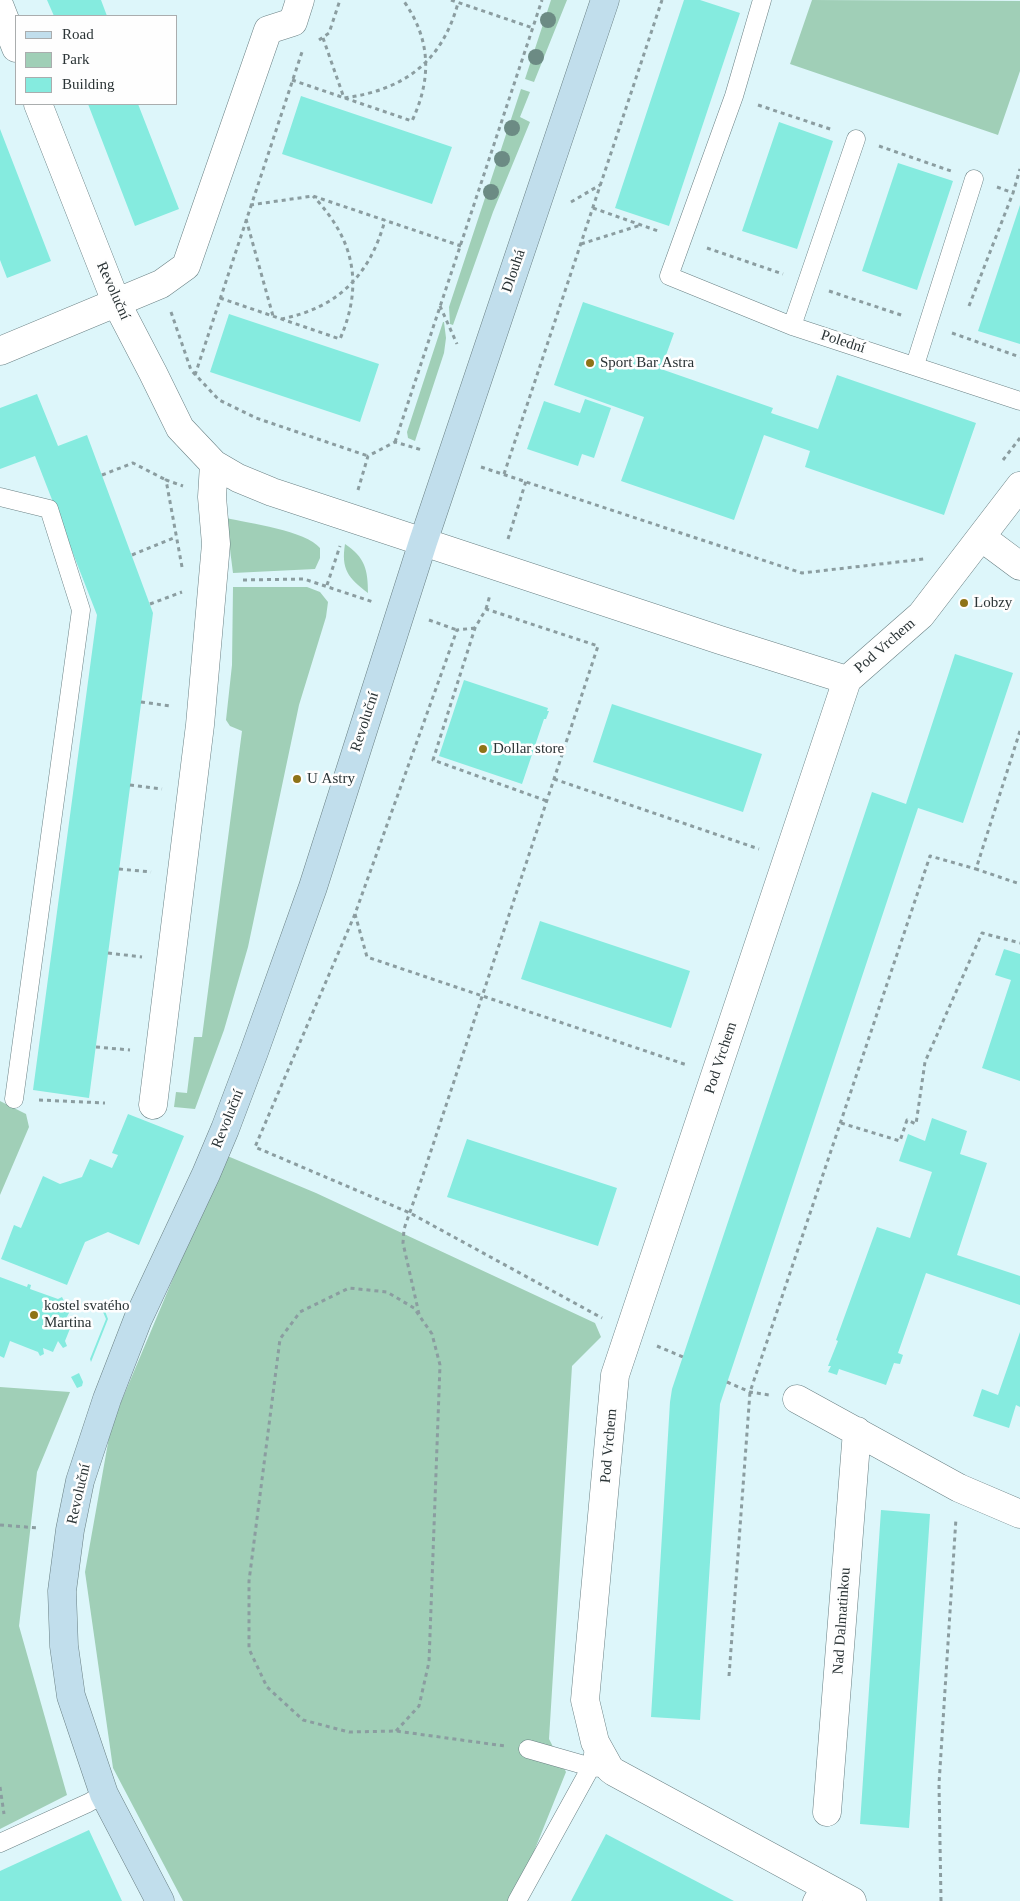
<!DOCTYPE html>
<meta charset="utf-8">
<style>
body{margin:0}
#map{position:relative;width:1020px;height:1901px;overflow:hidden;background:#ddf6fa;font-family:"Times New Roman",serif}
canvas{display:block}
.legend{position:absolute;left:15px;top:15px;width:162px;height:90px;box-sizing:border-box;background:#fefefe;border:1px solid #aaadae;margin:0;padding:6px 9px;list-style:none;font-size:15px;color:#2b3436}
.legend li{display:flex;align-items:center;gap:10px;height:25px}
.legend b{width:25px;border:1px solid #aaadae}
</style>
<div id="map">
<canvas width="1020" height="1901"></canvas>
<ul class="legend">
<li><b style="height:6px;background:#c1deec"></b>Road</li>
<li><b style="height:14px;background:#a0cfb7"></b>Park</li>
<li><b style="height:14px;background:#85ebdf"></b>Building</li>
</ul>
</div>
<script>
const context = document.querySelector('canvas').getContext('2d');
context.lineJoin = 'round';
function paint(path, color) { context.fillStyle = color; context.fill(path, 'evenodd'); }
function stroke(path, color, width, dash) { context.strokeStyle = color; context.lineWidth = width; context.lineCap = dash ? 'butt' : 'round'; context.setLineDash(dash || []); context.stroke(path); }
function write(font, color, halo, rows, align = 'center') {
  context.font = font + ' "Times New Roman",serif'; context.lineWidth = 5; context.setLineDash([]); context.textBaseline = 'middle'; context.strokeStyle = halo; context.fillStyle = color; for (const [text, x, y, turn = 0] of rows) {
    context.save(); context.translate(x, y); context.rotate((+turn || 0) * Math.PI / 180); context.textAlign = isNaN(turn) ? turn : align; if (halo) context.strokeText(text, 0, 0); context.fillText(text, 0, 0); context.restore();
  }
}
const green = new Path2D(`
 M551,0H567L534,82L525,79Z
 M812,0L1020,1V71L998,135L790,64Z
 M521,89L530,92L520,117L530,122L493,212L453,325L450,324L449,307Z
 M443,322H444L446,338L444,353L415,441L408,438L407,432Z
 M226,518C249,523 306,531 320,548V558L315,569L233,573Z
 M345,544C365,557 368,570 368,593C348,578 341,569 345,544Z
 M233,587H307L320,592L328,602L326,617L299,705L248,947L224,1030L195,1109L174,1107L176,1092L187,1093L194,1037H202L242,731L230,726L226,720L232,665Z
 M0,1101L26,1114L29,1127L0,1195Z
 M225,1155L316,1193L595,1323L601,1337L572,1366L549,1739L566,1772L514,1901H183L113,1768L85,1572L111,1426Z
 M0,1387L70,1392L37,1472L19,1626L67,1795L0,1829Z`);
const building = new Path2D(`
 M47,0H101L107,16H54Z
 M684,0H700L740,13L669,226L615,208Z
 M301,96L452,147L432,204L282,154Z
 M88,104H138L179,209L135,226Z
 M779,122L833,141L797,249L742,231Z
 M0,129L51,261L7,278L0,260Z
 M898,163L953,181L917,290L862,271Z
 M1020,205V344L978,331Z
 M583,302L674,333L661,369L773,408L771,413L818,429L837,375L976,423L944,515L805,467L810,451L764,435L734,520L621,481L644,417L554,385Z
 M229,314L379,364L360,422L210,372Z
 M37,394L58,446L87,435L153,613L89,1098L33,1090L97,615L35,456L0,469V408Z
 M585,399L611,408L594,458L582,454L578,466L527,449L544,401L580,413Z
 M955,654L1013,673L963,823L918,808L720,1404L700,1720L651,1717L670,1402L672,1389L872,792L906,804Z
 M464,680L548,708L547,711H549L546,719H544L522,784L439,756Z
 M612,704L762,754L743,812L593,762Z
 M540,921L690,971L671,1028L521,979Z
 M1004,949L1020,954V1081L982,1068L1011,980L995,975Z
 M128,1114L184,1136L139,1245L108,1232L85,1242L67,1285L1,1259L14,1225L21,1228L43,1176L60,1184L82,1177L90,1159L112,1168L118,1155L112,1153Z
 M932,1118L967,1131L960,1154L987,1163L957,1255L1020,1276V1305L926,1273L898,1353L903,1355L900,1364L894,1363L886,1385L839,1369L837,1375L828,1372L831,1366H828L838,1341L836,1340L877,1227L910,1238L932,1172L899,1161L908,1134L925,1141Z
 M467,1139L617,1188L598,1246L447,1197Z
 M0,1277L27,1287L28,1284L31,1285L30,1289L58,1299L62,1297L64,1301L60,1303L59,1306L67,1307L69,1313L65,1320L69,1321L74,1320L76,1323L71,1326L65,1341L67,1346L63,1348L58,1341L53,1352L43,1348L44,1354L40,1356L38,1352L10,1341L4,1358L0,1356Z
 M105,1311L108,1319L91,1362L90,1359L106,1319L103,1312Z
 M1020,1332V1407L1016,1405L1009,1428L973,1416L982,1389L998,1395Z
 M79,1373L83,1382L82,1386L77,1388L71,1377Z
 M881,1510L930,1514L909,1828L860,1824Z
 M89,1830L122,1901H0V1871Z
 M606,1834L734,1901H571Z`);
const path = new Path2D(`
 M451,0L533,28
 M323,38L344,98C404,90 442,62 458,3
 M319,40L329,33L340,0
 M292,80L412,121C432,78 431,39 403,0
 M758,105L833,130
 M879,146L951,171
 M997,187L1013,193
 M571,202L600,185
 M250,205L313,196L461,246
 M593,208L658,231
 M246,219L273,316
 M581,244L641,225
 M707,248L783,274
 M829,291L904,316
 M220,298L340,339C364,284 354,239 313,196
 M440,306L457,344
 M969,306L1013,193L1020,169
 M171,312L191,370L219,400L256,418L368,456
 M281,319C338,308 370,275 385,220
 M952,333L1020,357
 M195,375L302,52
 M395,442L542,0
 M1003,460L1020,438
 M481,467L802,573L924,559
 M504,474L662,0
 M102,475L133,463L166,480
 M358,490L368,456L395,442L422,450
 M508,539L526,481
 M132,555L176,537
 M182,567L166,480L183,486
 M243,580L304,579L373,602
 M327,585L340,546
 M150,604L182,592
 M486,609L490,595
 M429,620L457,630
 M475,628L457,630L355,914L255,1147L410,1213L602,1318
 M141,702L171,706
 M1020,731L976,869L1020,884
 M554,779L759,849
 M130,785L162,789
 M119,869L151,872
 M355,914L367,957L687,1065
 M108,953L142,957
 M96,1047L130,1050
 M39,1100L105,1103
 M841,1123L900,1141L907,1120L916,1124L925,1062L982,933L1020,943
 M419,1314L403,1243L404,1229L423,1175L598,646L486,609L475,628L433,760L547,801
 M657,1346L683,1357
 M727,1382L750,1392L769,1395
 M0,1525L39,1528
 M729,1676L750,1392L930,856L976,869
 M396,1731L419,1706L429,1662L440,1365L432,1334L414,1308L387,1292L349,1288L300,1312L280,1339L249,1581V1649L267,1687L303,1720L349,1732L396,1731L505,1746
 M0,1787L4,1814
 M941,1901L939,1784L956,1518`);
const lane = new Path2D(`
 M762,0L734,96L669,276L792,326L1020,401
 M792,326L856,139
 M915,365L974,179
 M0,497L49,509L81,610L14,1099
 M528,1749L591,1767L602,1768
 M0,1843L88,1803L104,1794
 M517,1901L591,1767L595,1742
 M812,1901L821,1885`);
const street = new Path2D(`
 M0,7L16,48
 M38,104L116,302L153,373L180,428L214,464L238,478L272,492L720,640L847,680
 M0,351L161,284L186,266L268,30L293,22L300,0
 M981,537L1020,566
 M153,1105L200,725L216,544L212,497L214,464
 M797,1399L959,1488L1020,1514
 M827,1812L857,1431
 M852,1901L614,1772L610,1769L595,1742L585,1700L615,1375L847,680L921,615L1020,486`);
const secondary = new Path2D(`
 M160,1901L104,1794L71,1696L64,1646L62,1591L70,1530L80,1481L107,1399L138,1319L206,1174L225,1129L254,1052L313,887L423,542L605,0`);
const trees = [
 [548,20],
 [536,57],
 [512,128],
 [502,159],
 [491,192]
];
const markers = [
 [590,363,5,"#8e7317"],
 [964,603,5,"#8e7317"],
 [483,749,5,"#8e7317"],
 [297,779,5,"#8e7317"],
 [34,1315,5,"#8e7317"]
];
const streetNames = [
 ["Dlouhá",514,271,-71],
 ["Revoluční",113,291,66],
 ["Polední",843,342,18],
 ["Pod Vrchem",885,646,-41],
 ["Revoluční",365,722,-72],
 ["Pod Vrchem",721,1058,-72],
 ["Revoluční",228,1119,-68],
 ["Pod Vrchem",609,1446,-85],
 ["Revoluční",79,1494,-77],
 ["Nad Dalmatinkou",842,1621,-86]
];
const poiNames = [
 ["Sport Bar Astra",600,363],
 ["Lobzy",974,603],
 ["Dollar store",493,749],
 ["U Astry",307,779],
 ["kostel svatého",44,1306],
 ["Martina",44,1323]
];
paint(green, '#a0cfb7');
paint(building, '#85ebdf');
stroke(lane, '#6a8084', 19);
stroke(street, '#6a8084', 29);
stroke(secondary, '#6a8084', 29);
stroke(path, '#8b9da0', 3, [4, 4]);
stroke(lane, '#fff', 18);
stroke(street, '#fff', 28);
stroke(secondary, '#c1deec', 28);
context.fillStyle = '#6c8b84';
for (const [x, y] of trees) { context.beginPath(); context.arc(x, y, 8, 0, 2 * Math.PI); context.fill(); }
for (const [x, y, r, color] of markers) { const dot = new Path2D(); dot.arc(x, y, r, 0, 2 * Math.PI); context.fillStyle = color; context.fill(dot); stroke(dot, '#fefefe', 2); }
write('15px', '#2b3436', '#fefefe', streetNames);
write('15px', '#2b3436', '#fefefe', poiNames, 'left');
</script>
